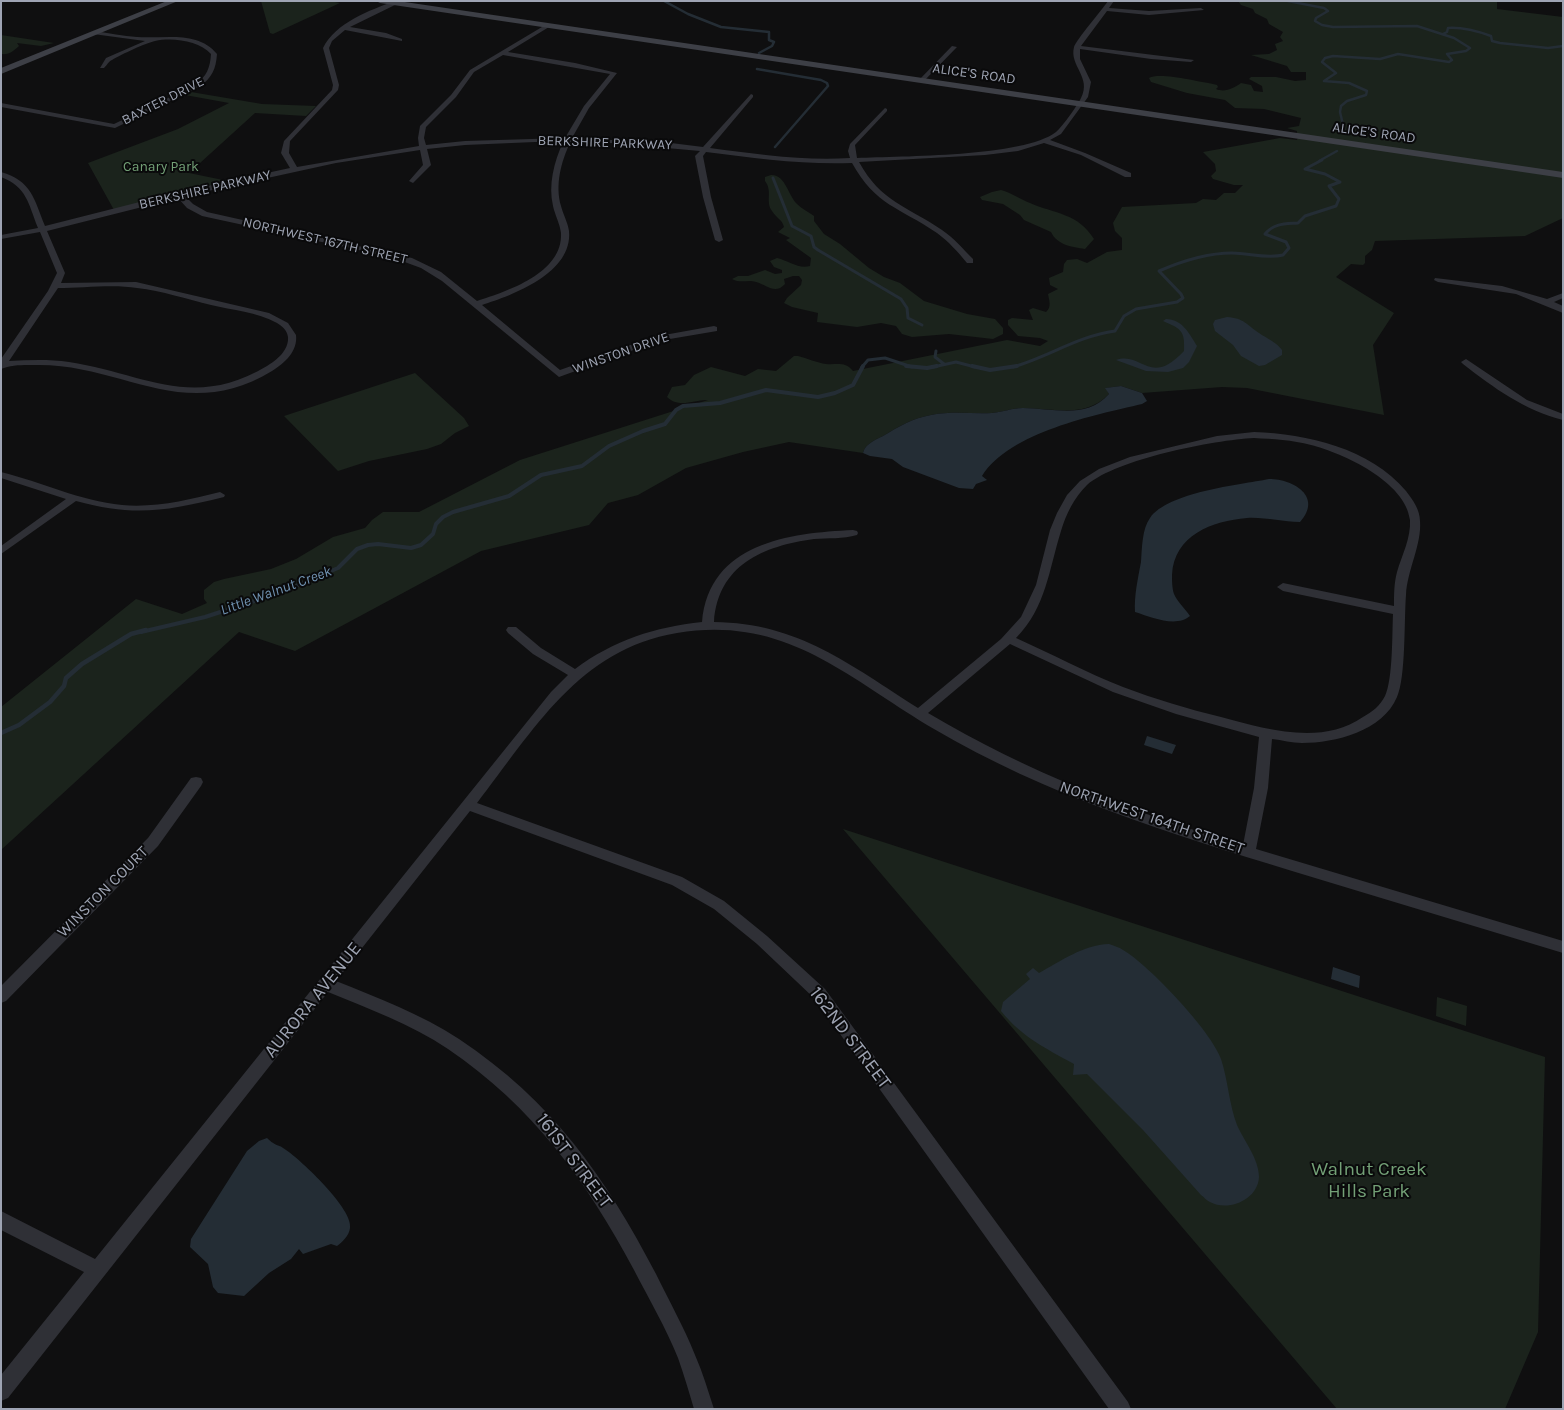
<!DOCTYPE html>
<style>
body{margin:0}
#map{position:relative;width:1564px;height:1410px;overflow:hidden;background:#0f0f10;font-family:Karla,sans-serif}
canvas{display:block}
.frame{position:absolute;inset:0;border:2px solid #9ea4b3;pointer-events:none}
</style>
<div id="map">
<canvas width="1564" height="1410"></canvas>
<div class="frame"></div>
</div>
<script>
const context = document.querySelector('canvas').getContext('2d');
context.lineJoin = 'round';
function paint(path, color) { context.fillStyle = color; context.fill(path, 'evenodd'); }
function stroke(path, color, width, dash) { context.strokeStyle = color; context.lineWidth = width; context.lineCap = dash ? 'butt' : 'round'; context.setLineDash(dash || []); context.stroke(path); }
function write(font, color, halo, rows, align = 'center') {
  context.font = font + ' Karla,sans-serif'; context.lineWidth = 4; context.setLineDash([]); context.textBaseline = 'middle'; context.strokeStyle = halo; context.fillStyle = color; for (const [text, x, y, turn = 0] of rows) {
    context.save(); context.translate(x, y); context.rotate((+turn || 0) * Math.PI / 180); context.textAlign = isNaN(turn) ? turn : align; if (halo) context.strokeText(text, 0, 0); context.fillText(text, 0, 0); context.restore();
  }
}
const green = new Path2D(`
 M261,1H330L340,3L273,34L270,33Z
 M1238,1H1497V9L1563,17V173L1297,134V131L1287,128L1299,126L1301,118L1264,109L1235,108L1225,100L1187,93L1151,82L1149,78C1160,72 1199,82 1213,84L1217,85L1218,87L1216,89C1225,93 1234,88 1241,83L1251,85L1254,91L1263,92L1262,86L1249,79L1251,77H1276L1295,81L1306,80V72H1291L1287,66L1251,55L1269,54L1277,50L1275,44L1283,41L1280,37L1283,32L1269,24L1267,19L1255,13L1253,9L1241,5Z
 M1,35L54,43L41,46L17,43L19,46C13,51 10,55 1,54Z
 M191,92L262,104L316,106L306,116L255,113L189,173L228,181L114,210L88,163L178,129L229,103L185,95Z
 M1298,137L1563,176V218L1525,236L1375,241L1372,250L1365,256V263L1363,265L1351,264L1336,277L1394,313L1373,345L1384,415L1247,388L1222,387L1142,393L1121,386L1106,388L1109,394C1085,419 1053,408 1023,408C1012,408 1003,412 992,413C972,414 952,411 931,415C913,418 898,427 883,436C875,440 865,444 863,453L789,442L743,452L686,468L638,495L608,503L589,525L481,551L295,651L239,632L1,850V707L136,599L182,614L207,603L204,599V590L214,582L224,579L271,569L296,559L333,537L365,528L372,520L383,512H419L520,460L708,400C696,399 679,409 667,397L672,387L685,385L694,375L711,367L745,376L758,369L776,371L794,356H798C807,358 817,363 826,364C837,365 845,361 853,371L1007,340L1040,346L1048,341L1040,338L1018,336L1008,325V320L1012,318L1033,320L1029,310L1033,308L1046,312C1052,307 1049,300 1048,294L1058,289L1050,285L1049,278L1063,272L1064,264L1067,260L1077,259L1087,263L1107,252L1122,250V238L1115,231L1113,223L1122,207L1196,203L1203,199L1216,200L1224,193H1235L1243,185H1234L1213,179L1211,176L1216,171L1215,164L1203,152L1280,138L1297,140Z
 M771,175C785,174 788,195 797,204C802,209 809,212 814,216V221L824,234L840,244L869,268L884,277L900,283L924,301L967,314L995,319L1003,328V334L993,339L949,334L912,337L902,334L896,326L881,323L857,327L817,322L818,313L792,307L784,303L787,298L801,285L802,280L799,276H793L784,279L785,284C775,295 767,285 756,282C747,279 742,284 732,279L738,276H748L765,270L775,274L782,273V270L774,267L770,261L777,258C789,261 798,269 810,266L811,258L786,240L790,238L778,232L784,227C782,219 776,218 772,211C765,202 773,191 765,181V177Z
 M1001,190C1012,193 1020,199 1030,203C1055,214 1078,213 1094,239L1085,249C1072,247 1057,245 1051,232L1024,220L1020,215L1003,204L982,200L980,197L992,192Z
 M415,373L464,418L469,426L455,433L441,444L427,449L369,461L338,471L284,416Z
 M843,829L1545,1057L1538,1332L1505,1409H1337Z
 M1437,997L1467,1006L1466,1026L1436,1016Z`);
const water = new Path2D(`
 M1227,317C1244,318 1247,325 1259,333C1268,339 1276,342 1282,350V355L1265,365L1259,366L1241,356L1233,345L1215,331L1213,324L1215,320Z
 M1166,319C1182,319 1189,333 1197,346L1189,362L1183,368L1168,372L1146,371L1116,360C1143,351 1149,388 1184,351C1185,330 1181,329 1163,321Z
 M1121,386L1142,393L1147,401L1142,404C1095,415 1010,432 982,476L987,480L976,484L973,489L959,488L903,467L892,459L870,456L863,453C865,444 875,440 883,436C898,427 913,418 931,415C952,411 972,414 992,413C1003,412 1012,408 1023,408C1053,408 1086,420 1109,394L1105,388Z
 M1269,479C1294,479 1323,497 1300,522C1282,522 1265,517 1247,518C1212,521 1174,535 1172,575C1172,580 1172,588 1174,594C1177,601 1185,609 1190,616C1176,628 1151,617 1135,612C1134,596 1138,578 1141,562C1142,548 1142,529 1150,518C1168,492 1239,485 1269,479Z
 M1147,736L1176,745L1172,754L1144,745Z
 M1109,944C1114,946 1119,947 1123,950C1148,964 1212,1032 1221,1059C1228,1080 1229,1104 1237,1125C1244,1141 1259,1159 1259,1177C1258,1200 1228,1212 1210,1202C1207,1201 1204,1197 1201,1195L1143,1130L1087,1074L1073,1075L1074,1064C1045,1048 1022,1037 1001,1011L1003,1002L1030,979L1026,974L1033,968L1039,973C1061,961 1083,945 1109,944Z
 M1333,967L1360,976L1359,988L1331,979Z
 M267,1138C276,1147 279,1144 286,1150C301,1160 354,1210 350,1228C349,1236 342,1242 337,1246L331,1244L303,1254L299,1249L291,1259L269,1273L244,1296L218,1293L213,1287L208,1264L190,1247L191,1239L247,1151L259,1141Z`);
const streamFar3 = new Path2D(`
 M664,1L688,14L721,27L769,32V40L774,42L772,46L759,53
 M1288,1L1324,8L1328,11L1316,18L1315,21L1322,25L1333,27L1417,26L1454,38L1470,48L1466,51L1447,54L1452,60L1449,62L1398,54L1380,59L1333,56L1325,58L1322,62L1336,73L1324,81L1349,83L1367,91L1366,95L1347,101L1341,106L1340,112L1344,129L1341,132
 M1443,34L1447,32L1448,28C1463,27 1477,31 1491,36L1492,41L1500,43L1548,48L1563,46
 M757,69L821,80L827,83L828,86L775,147
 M1319,161L1337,151`);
const streamFar2 = new Path2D(`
 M773,178L792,226L811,236L814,247L818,250L901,299L907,308L908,318L922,325
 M936,351L935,357L944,364
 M862,367L868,360L885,358L912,367
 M933,367L956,362L975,367
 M1013,367C1048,357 1078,336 1115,331L1124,316L1136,309L1177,302L1183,298L1181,294L1159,271C1182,261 1207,253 1232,253C1249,253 1266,259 1283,255L1289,248L1286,242L1265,234C1274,223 1285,224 1298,223L1305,216L1336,206L1339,199L1329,186L1340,182L1325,174L1305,169L1322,160`);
const streamFar1 = new Path2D(`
 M906,366L927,368L937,366
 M972,366L990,370L1017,366
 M141,632L205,617L282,592L338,568L357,549L368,545L378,544L411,548L421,545L433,534L436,524L443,517L453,512L509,496L541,475L582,466L609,446L643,431L665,424L676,410L683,406L720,403L766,390L818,397L835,393L853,385L863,366`);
const stream = new Path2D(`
 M1,733L19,725L50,702L64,686L66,678L82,664L131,634L146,630`);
const street = new Path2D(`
 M395,1L397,4L350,27L386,33L402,39V41L345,30L332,41L329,48L339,85L338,90L290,141L289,153L297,167L419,146L418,138L420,126L451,95L470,70L547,24L549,27L508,52L575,63L617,73L589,108L572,138L671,143L703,147L751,94L753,95V97L710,148C756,154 803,161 850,158L848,151L850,144L885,108L887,109V111L855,145L857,158C901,156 1024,157 1056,132C1063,126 1077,106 1081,98C1092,77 1069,66 1074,47C1076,40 1102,10 1108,1H1114L1109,8L1149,11L1201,8L1204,10L1149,15L1107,11L1081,46L1194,60L1191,62L1151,59L1080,49V59L1091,82L1088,97L1061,134L1050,140L1085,153L1131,173V177H1125L1081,155L1044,143L1018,151L985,155L859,162C881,202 907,206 942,230C954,238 963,249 973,259V263H967C958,252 948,241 937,233C899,207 876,206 852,163C803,165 755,158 706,152L703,156L711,197L723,240L719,242L715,240L703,197L695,156L700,151L611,143H570C561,162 555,185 561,206C563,214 568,223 569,231C573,273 513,295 482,305L560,370L653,337L714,326L717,327V331L658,341L559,377L442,281L421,268L391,257L202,216L187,208L178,198L47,231L65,273L61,283L136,282L269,313L288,323L296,335C298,351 285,363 272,371C184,424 125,365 39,365C27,365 12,364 1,369V359L48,291L57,273L40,232L1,239V235L38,228C28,203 27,187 1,177V172C32,181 34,199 45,226L179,192L290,168L281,153L284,141L332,90L333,85L323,48C335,23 370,10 395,1ZM503,55L610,74L584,106L565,138L465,141L426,145L424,138L426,127L456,97L474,72ZM535,142H563C554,162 548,185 553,206C555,215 560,224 561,233C563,273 508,291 477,301L441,272L412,258L207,212L193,204L185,196L336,163L420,150L423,165L409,181L413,183L431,165L427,149L465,145ZM58,288C82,288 114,284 137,288C162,291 187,299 211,305C232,310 257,312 277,323C282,326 287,330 288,337C289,350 277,360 267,366C192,411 143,373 69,362C49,359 29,360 9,361Z
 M95,31C109,33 123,36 137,37C164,39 198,30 217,54C216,69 212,78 199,87L115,128L1,107V103L114,124L195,85C207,76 210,68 211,54C199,41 173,37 155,41C146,43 122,54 112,60C109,61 107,65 104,68H100L106,58L145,41L93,34Z
 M952,46L957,47L923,82H919V80Z
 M1435,278L1502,286L1547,299L1563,293V298L1554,302L1563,306V313L1516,294L1438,282L1434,280Z
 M1466,359L1527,400L1563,414V420C1524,410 1494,388 1463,364L1461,362Z
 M1254,432C1307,434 1370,448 1406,491C1413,500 1420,510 1420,521C1422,544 1407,571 1406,595C1404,620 1406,677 1397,697C1383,731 1335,743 1302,743C1292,743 1282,740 1272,739L1268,788L1256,849L1563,941V953C1473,926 1382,898 1292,871C1168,833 1046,795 934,729C847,678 787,615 677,633C579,649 533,731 477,803L682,877L724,901L767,936L825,989L1128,1402L1131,1409H1109L815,999L757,944L714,909L672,885L470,811L336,981C378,998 421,1014 459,1039C552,1101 605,1176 656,1274C669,1301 684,1327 695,1355C703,1373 708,1391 714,1409H694C689,1392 684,1375 678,1358C666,1328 649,1299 634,1270C586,1180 533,1107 448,1049C411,1024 369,1009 328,992L8,1398L1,1401V1375L84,1272L1,1230V1211L95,1259L551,692L568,675L533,654L508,633L506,630L508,627H516L541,648L575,669C614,640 655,627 702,622C709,543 789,533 853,530L857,531L858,533L857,535C843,539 828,538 814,539C763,546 718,565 714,622C799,623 850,665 918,708L1001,639L1021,617L1036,585L1050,530L1057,513L1067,495L1080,481L1099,469L1130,457L1217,436ZM1254,438C1273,439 1292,440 1311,445C1343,453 1406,482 1410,520C1411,538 1402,555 1397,572C1394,583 1394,595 1394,606L1283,583L1277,587L1283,591L1393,614C1392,634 1393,679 1385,696C1380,706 1372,712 1363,717C1321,746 1266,729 1221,717C1188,709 1155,699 1123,687C1087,673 1052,654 1016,638C1046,608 1049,569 1061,531C1066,514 1074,498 1087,485C1117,459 1214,440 1254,438ZM1010,644L1113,692L1176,714L1259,737L1254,788L1243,845C1133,813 1027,772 928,713Z
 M1,472C42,482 80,501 122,505C155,508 188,500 220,492L225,495L224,497C167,511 134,517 76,501L1,554V546L66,499L1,478Z
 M196,777L201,778L203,782L201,786L158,846L6,1001L1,1003V986L148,838L191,778Z`);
const secondary = new Path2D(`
 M167,1H178L1,74V68Z
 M376,1H398L1563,172V178L380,3Z`);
const farStreetnames = [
 ["ALICE'S ROAD",974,74,8],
 ["BAXTER DRIVE",163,101,-27],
 ["ALICE'S ROAD",1374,133,8],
 ["BERKSHIRE PARKWAY",605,143,2],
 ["BERKSHIRE PARKWAY",205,190,-13],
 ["NORTHWEST 167TH STREET",325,241,13],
 ["WINSTON DRIVE",621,353,-19]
];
const farParknames = [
 ["Canary Park",161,167]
];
const farWaternames = [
 ["Little Walnut Creek",276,591,-20]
];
const streetNames = [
 ["NORTHWEST 164TH STREET",1152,818,19],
 ["WINSTON COURT",103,892,-45]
];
const nearStreetnames = [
 ["AURORA AVENUE",313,1000,-51],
 ["162ND STREET",850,1038,53],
 ["161ST STREET",574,1161,53]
];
const nearParknames = [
 ["Walnut Creek",1369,1170],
 ["Hills Park",1369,1192]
];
paint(green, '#1b231c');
paint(water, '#242d35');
stroke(streamFar3, '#242d35', 2.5);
stroke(streamFar2, '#242d35', 3);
stroke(streamFar1, '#242d35', 4);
stroke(stream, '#242d35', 4.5);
paint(street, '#2f3036');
paint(secondary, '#3d3f46');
write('14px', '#9ea4b3', '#0a0a0b', farStreetnames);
write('14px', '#73a076', '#0a0a0b', farParknames);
write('italic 15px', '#7193b2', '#0a0a0b', farWaternames);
write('16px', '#9ea4b3', '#0a0a0b', streetNames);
write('19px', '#9ea4b3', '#0a0a0b', nearStreetnames);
write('19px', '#73a076', '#0a0a0b', nearParknames);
</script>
